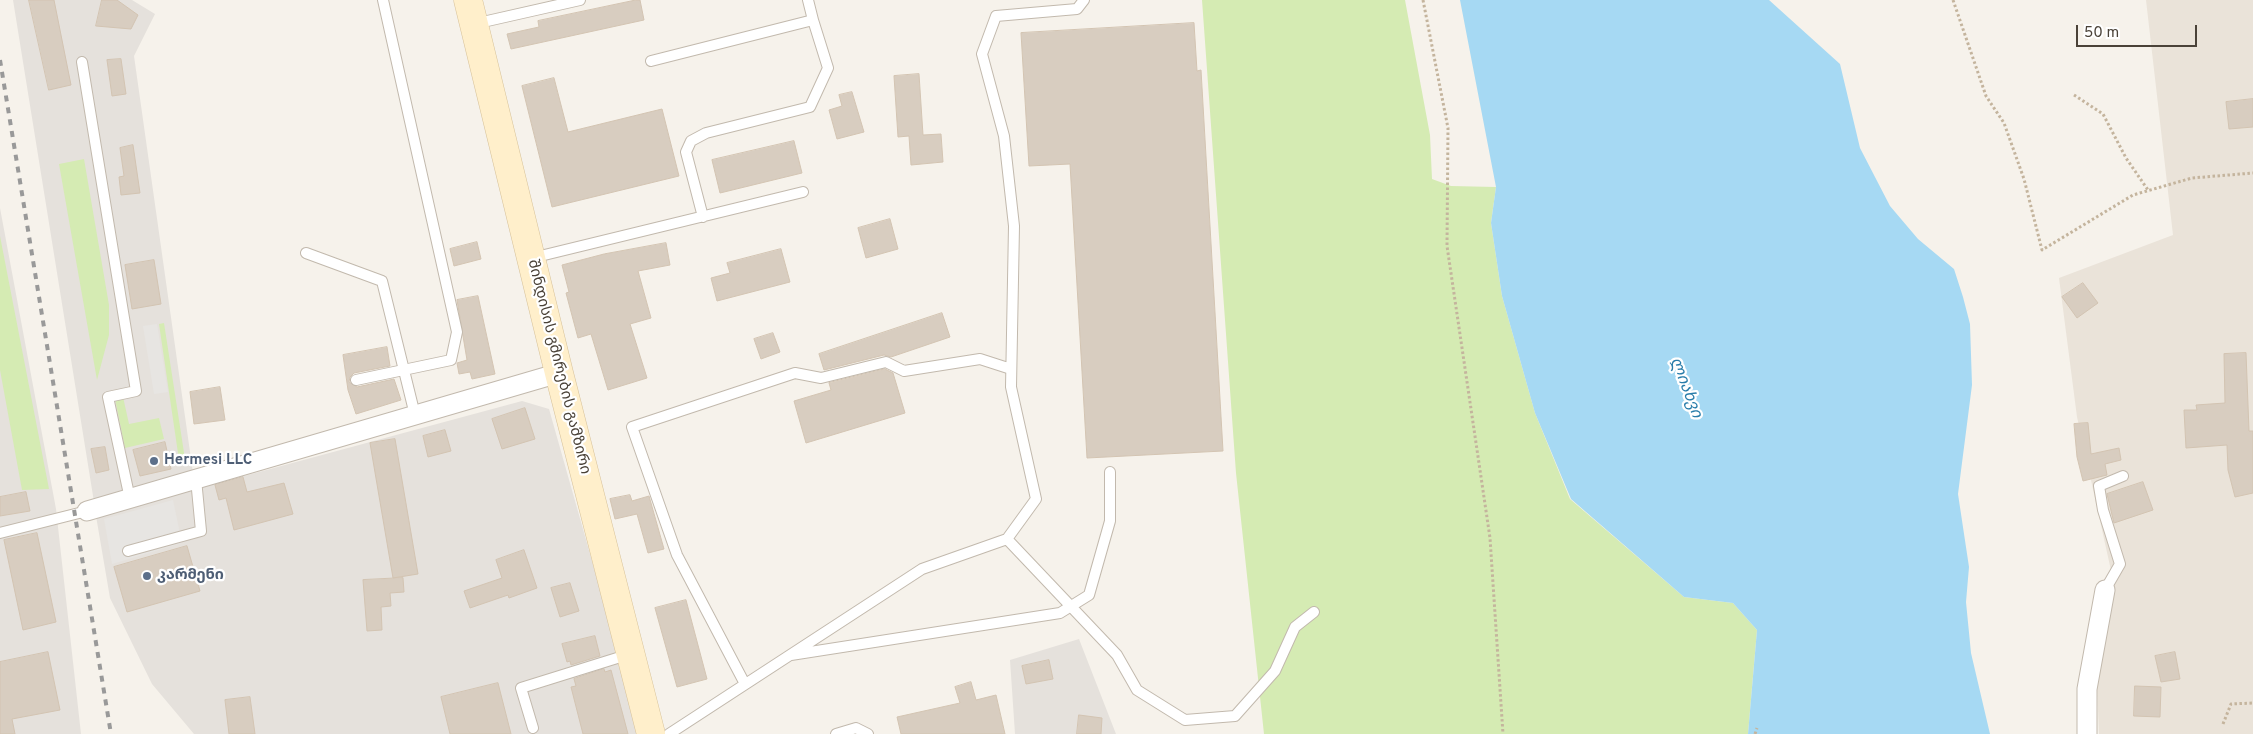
<!DOCTYPE html>
<meta charset="utf-8">
<style>
body{margin:0}
#map{position:relative;width:2253px;height:734px;overflow:hidden;background:#f6f2eb;font-family:Overpass,sans-serif}
canvas{display:block}
.scale{position:absolute;left:2076px;top:25px;width:121px;height:22px;box-sizing:border-box;border:2px solid #4a4238;border-top:0;padding-left:6px;font-size:15px;line-height:18px;white-space:nowrap;color:#4a4238;-webkit-text-stroke:4px #fff;paint-order:stroke}
</style>
<div id="map">
<canvas width="2253" height="734"></canvas>
<div class="scale">50 m</div>
</div>
<script>
const context = document.querySelector('canvas').getContext('2d');
context.lineJoin = 'round';
function paint(path, color) { context.fillStyle = color; context.fill(path, 'evenodd'); }
function stroke(path, color, width, dash) { context.strokeStyle = color; context.lineWidth = width; context.lineCap = dash ? 'butt' : 'round'; context.setLineDash(dash || []); context.stroke(path); }
function write(font, color, halo, rows, align = 'center') {
  context.font = font + ' Overpass,"Noto Sans Georgian",sans-serif'; context.lineWidth = 4.5; context.setLineDash([]); context.textBaseline = 'middle'; context.strokeStyle = halo; context.fillStyle = color; for (const [text, x, y, turn = 0] of rows) {
    context.save(); context.translate(x, y); context.rotate((+turn || 0) * Math.PI / 180); context.textAlign = isNaN(turn) ? turn : align; if (halo) context.strokeText(text, 0, 0); context.fillText(text, 0, 0); context.restore();
  }
}
const residential = new Path2D(`
 M2146,0H2253V734H2099L2097,684L2114,584L2077,417L2059,278L2173,235Z`);
const industrial = new Path2D(`
 M13,0H132L155,14L134,56L193,473L94,502Z
 M0,208L56,509L81,734H0Z
 M522,401L549,409L641,734H194L152,684L110,598L96,516Z
 M1079,639L1116,734H1015L1010,660Z`);
const green = new Path2D(`
 M1202,0H1405L1430,135L1432,179L1451,186L1496,187L1491,223L1502,296L1535,413L1570,499L1684,597L1733,603L1757,630L1748,734H1264L1236,473Z
 M84,159L109,305V335L97,380L59,164Z
 M0,236L49,489L22,490L0,370Z
 M164,323L185,459L179,460L159,324Z
 M123,397L129,424L159,418L164,439L125,448L115,399Z`);
const parking = new Path2D(`
 M157,324L168,392L154,394L143,326Z
 M173,500L182,543L112,564L104,519Z`);
const water = new Path2D(`
 M1460,0H1769L1840,64L1860,148L1890,206L1918,239L1954,269L1963,297L1970,324L1972,385L1958,494L1969,567L1966,602L1971,653L1990,734H1748L1757,630L1733,603L1684,597L1571,499L1535,413L1502,296L1491,223L1496,187Z`);
const building = new Path2D(`
 M29,0H54L71,85L49,90Z
 M102,0H117L138,15L131,29L96,26Z
 M636,0H640L644,20L511,49L507,34L539,27L538,21Z
 M1194,23L1197,71L1201,70L1223,451L1087,458L1070,164L1029,166L1021,33Z
 M121,59L126,94L112,96L107,60Z
 M919,74L923,135L941,134L943,162L911,165L909,136L898,137L894,76Z
 M554,78L568,132L662,109L679,176L552,207L522,86Z
 M852,92L864,132L837,139L829,110L842,106L839,95Z
 M2253,99V127L2229,129L2226,102Z
 M794,141L802,173L720,193L712,160Z
 M133,145L140,193L121,195L119,177L124,176L120,148Z
 M890,219L898,249L866,258L858,228Z
 M477,242L481,259L454,266L450,249Z
 M666,243L670,265L638,271L651,318L630,324L647,378L608,390L591,334L578,338L566,293L569,292L562,265L604,254Z
 M781,249L790,282L717,301L711,278L730,273L727,263Z
 M154,260L161,304L132,309L125,265Z
 M2083,283L2098,303L2077,318L2062,297Z
 M478,296L495,374L472,379L470,372L459,374L457,363L467,360L457,300Z
 M942,313L950,337L891,357L884,355L824,370L819,354Z
 M773,333L780,352L761,359L754,339Z
 M387,347L390,366L354,373L350,377L349,382L357,387L394,379L401,400L356,414L348,390L343,355Z
 M2246,353L2249,431H2253V493L2235,497L2228,470L2227,445L2186,448L2184,410H2197L2196,405L2225,403L2224,354Z
 M885,369L893,373L905,413L806,443L794,401L831,390L829,383Z
 M220,387L225,420L194,424L190,392Z
 M525,408L535,439L502,449L492,419Z
 M2088,423L2091,454L2119,448L2121,460L2105,464L2107,475L2083,481L2077,457L2074,424Z
 M445,430L451,451L428,457L423,436Z
 M395,439L418,574L393,578L370,443Z
 M165,442L171,469L140,476L133,450Z
 M105,447L109,470L96,473L91,449Z
 M243,477L247,492L284,483L293,514L234,530L226,498L219,500L215,485Z
 M2143,482L2153,510L2114,523L2107,494Z
 M26,492L30,511L0,516V497Z
 M630,495L632,501L649,496L664,549L648,553L637,514L615,519L610,499Z
 M37,533L56,622L23,630L4,540Z
 M187,546L200,591L127,612L114,567Z
 M524,550L537,588L509,598L508,595L470,608L464,591L502,578L496,560Z
 M403,578L404,592L390,593L391,606L381,607L382,630L367,631L363,580Z
 M570,583L579,611L560,617L551,588Z
 M686,600L707,679L677,687L655,608Z
 M595,636L600,656L571,665L570,661L567,662L562,644Z
 M48,652L60,710L12,719L15,734H0V662Z
 M2175,652L2180,679L2161,682L2155,656Z
 M1049,660L1053,679L1026,684L1022,666Z
 M604,669L605,672L611,670L628,734H583L571,687L576,686L574,679Z
 M971,682L976,700L996,695L1005,734H901L897,717L960,703L955,687Z
 M498,683L511,734H450L441,697Z
 M2135,686L2161,687L2160,717L2134,716Z
 M250,697L255,734H229L225,700Z
 M1079,715L1102,718L1101,734H1077Z`);
const path = new Path2D(`
 M1423,0L1448,128L1447,246L1490,538L1503,734
 M1953,0L1986,96L2004,123L2024,179L2042,250L2133,195L2192,178L2253,173
 M2074,95L2103,114L2126,158L2148,190
 M2223,724L2231,704L2253,703
 M1755,734L1757,728`);
const service = new Path2D(`
 M808,0L813,20
 M474,24L580,0
 M651,61L813,20L828,68L810,107L706,133L691,141L686,152L703,217
 M82,62L136,391L108,397L130,499
 M306,253L382,281L415,415
 M532,258L803,192
 M356,380L451,360L457,332L383,0
 M0,533L87,511
 M1007,539L1117,655L1137,690L1185,720L1235,716L1275,671L1295,627L1314,612
 M128,551L201,531L196,479
 M2105,590L2120,564L2103,510L2099,486L2123,476
 M791,655L1060,613L1089,595L1110,521V472
 M745,684L677,555L632,427L795,373L821,378L886,362L904,371L980,359L1011,369
 M533,728L521,688L630,654
 M669,734L922,569L1007,539L1036,499L1011,387L1014,226L1004,136L982,54L996,16L1077,9L1084,0
 M836,734L856,728L868,734`);
const minor = new Path2D(`
 M87,511L559,373
 M2087,734V689L2105,590`);
const secondary = new Path2D(`
 M468,0L559,373L651,734`);
const rail = new Path2D(`
 M0,60L111,734`);
const markers = [
 [154,461,5,"#5c6f8a"],
 [147,576,5,"#5c6f8a"]
];
const streetNames = [
 ["შინდისის გმირების გამზირი",558,367,76]
];
const serviceNames = [
 ["Hermesi LLC",164,461],
 ["კარმენი",157,576]
];
const waterNames = [
 ["ლიახვი",1685,388,69]
];
paint(residential, '#eae3d9');
paint(industrial, '#e5e1dc');
paint(green, '#d5ebb3');
paint(parking, '#e7e5e2');
paint(water, '#a6d9f3');
paint(building, '#d8cdc0');
stroke(building, '#d3c4b2', 1);
stroke(service, '#c2b9ad', 12);
stroke(minor, '#c2b9ad', 21);
stroke(secondary, '#d7c29a', 29);
stroke(path, '#c4b49d', 3, [2.5, 2.5]);
stroke(service, '#fff', 10);
stroke(minor, '#fff', 19);
stroke(secondary, '#ffefcb', 28);
stroke(rail, '#999', 4, [6, 6]);
for (const [x, y, r, color] of markers) { const dot = new Path2D(); dot.arc(x, y, r, 0, 2 * Math.PI); context.fillStyle = color; context.fill(dot); stroke(dot, '#fff', 2); }
write('15px', '#4a4238', '#fff', streetNames);
write('bold 15px', '#4e5e75', '#fff', serviceNames, 'left');
write('italic 16px', '#297daa', '#fff', waterNames);
</script>
